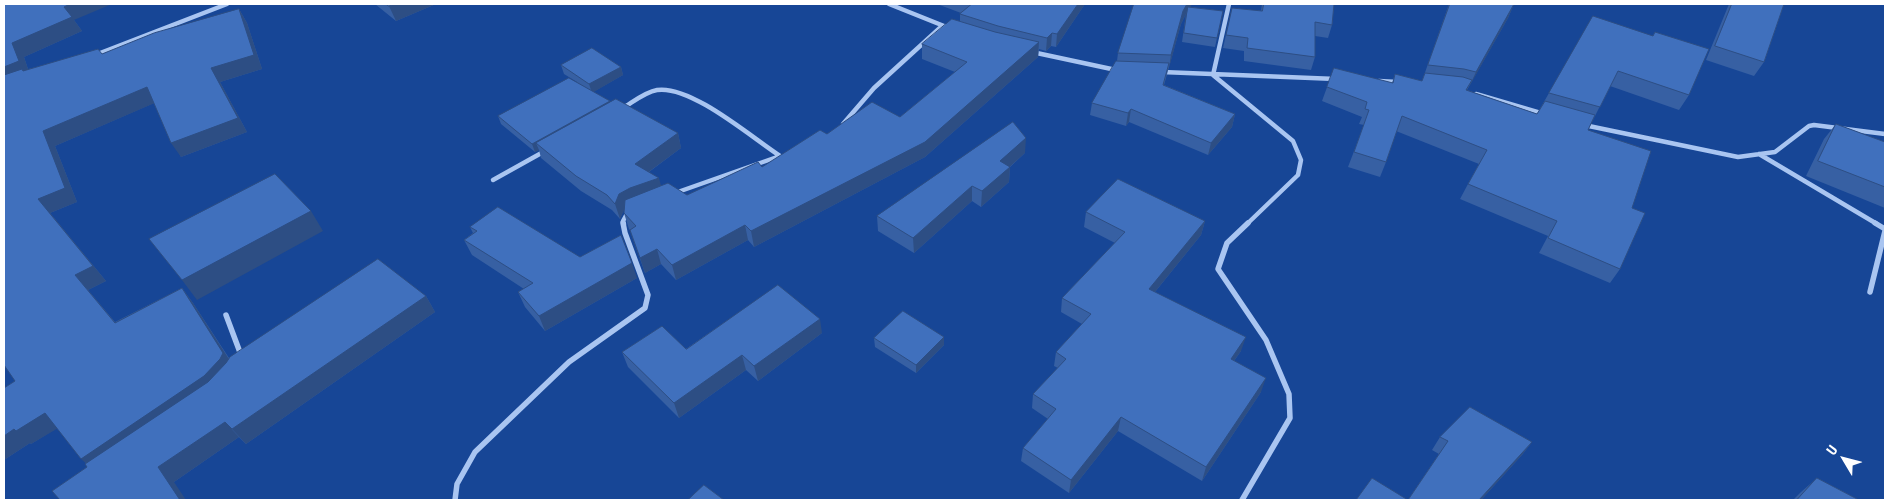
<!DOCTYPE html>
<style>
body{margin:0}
#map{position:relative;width:1889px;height:504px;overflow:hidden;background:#174696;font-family:"Roboto Condensed",sans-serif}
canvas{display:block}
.frame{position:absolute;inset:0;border:5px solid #fff;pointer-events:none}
.north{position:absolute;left:1819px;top:434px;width:50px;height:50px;-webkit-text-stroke:4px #174696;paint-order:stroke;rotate:307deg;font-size:14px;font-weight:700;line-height:20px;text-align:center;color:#fff}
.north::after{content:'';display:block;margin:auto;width:18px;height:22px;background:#fff;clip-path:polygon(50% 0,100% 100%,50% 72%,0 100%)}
</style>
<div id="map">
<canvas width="1889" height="504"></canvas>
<div class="frame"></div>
<div class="north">U</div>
</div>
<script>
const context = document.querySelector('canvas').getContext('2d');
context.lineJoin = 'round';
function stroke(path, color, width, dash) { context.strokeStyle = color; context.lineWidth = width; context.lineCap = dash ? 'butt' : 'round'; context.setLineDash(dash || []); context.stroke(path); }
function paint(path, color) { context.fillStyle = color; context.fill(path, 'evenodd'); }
const streetFar1 = new Path2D(`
 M889,4L949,28
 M1229,4L1213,75L1293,141L1301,160L1298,175L1247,224
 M1032,52L1116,70
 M95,55L227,4
 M1162,72L1336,79
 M1379,81L1398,82
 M1476,94L1544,114
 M623,108C633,102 645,92 657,90C691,85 751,137 780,156
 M843,124L874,88L942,26
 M1584,125L1738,157L1775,152L1809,126L1814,125L1885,134
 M1759,154L1877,224
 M493,180L545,151
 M675,193L780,156
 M624,224L623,221L628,212`);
const street = new Path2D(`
 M1875,223L1885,229
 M1870,292L1885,231
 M226,315L241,355
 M455,500L457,484L475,452L569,362L645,308L648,295L625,233L623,223
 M1242,500L1290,418L1289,394L1266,340L1218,269L1227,243L1248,223`);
const wall = new Path2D(`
 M4,4L74,20L82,31L24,57L28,69L102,54L239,9L247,23L262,69L220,82L247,132L181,157L154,103L55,146L77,202L50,213L106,281L88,290L115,322L182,288L193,303L229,358L426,296L435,312L246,444L239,437L174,482L87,467L86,463L57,428L31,444L30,443L4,460V388L15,381Z
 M375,4H436L396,21Z
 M937,4H1085L1056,47L1051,46L1046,51L1039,49L1038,57L925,157L754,247L748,240L676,280L661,264L645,273L635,245L630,230L629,229L624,213V209L620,219L612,210L581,191L541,158L539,150L535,152L501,124L498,116L577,82L564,74L561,65L621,67L623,75L593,92L610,101V102L678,133L681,148L649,172L661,186L687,195L762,167L827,134L900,117L955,72L922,59V44L960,21V14L961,13Z
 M1134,4H1192L1190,7L1223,11L1215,47L1182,42L1186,14L1181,24L1164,85L1235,114L1232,127L1208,155L1129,122L1126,126L1090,115L1092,103L1117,61L1118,53Z
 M1262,4H1334L1332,25L1328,38L1315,36V57L1311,70L1244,61V51L1223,48L1232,8L1261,11Z
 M1449,4H1514L1508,18L1467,90L1537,114L1593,16L1689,95L1679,110L1610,86L1588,130L1632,208L1620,269L1610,283L1539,253L1548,236L1460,199L1468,184L1479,164L1396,131L1386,162L1380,177L1348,167L1364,125L1359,124L1362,117L1322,101L1334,68L1392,83L1395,74L1422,81Z
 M1729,4H1784L1764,62L1754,76L1706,60Z
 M1836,124L1885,142V208L1806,176L1824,139Z
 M1025,153L1010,167L1009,182L981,207L972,201L914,253L878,231L877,216Z
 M1086,212L1205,221L1201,235L1155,292L1241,351L1234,361L1261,392L1202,481L1118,431L1069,493L1021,461L1023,448L1048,419L1032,408L1033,394L1058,368L1054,366L1056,352L1082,324L1061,312L1062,298L1115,243L1084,227Z
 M470,227L580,257L637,278L545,331L525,307L518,292L524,289L472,255L464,240L473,233Z
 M822,333L758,381L746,370L679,418L628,367L622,352L686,349Z
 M944,337V345L916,373L875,347L874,338Z
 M1440,437L1532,442L1522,455L1481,500H1356H1408L1439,454L1432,450Z
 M1817,478L1859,500H1793L1801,492Z`);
const shadedWall = new Path2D(`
 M70,4H112L74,20L82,31L24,57L30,75L4,86V67L12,43L64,7Z
 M396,4H436L396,21L389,6Z
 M1078,4H1085L1056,47L1057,34Z
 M1187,4H1192L1187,13L1188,7L1186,14L1181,24L1169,68L1171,55L1183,11Z
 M1514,4L1508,18L1469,87L1476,72Z
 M239,9L247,23L262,69L220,82L247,132L181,157L171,143L211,68Z
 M1052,33L1051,46L1046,51L1047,38Z
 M1039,42L1038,57L925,157L754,247L751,231Z
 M621,67L623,75L592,93L589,84Z
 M147,87L157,102L55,146L77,202L50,213L106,281L88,290L128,337L75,275L38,199L43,131Z
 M610,101L612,109L536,143L539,150L535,152L532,144Z
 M1131,109L1129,122L1126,126L1128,113Z
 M1235,114L1232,127L1208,155L1211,143Z
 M678,133L681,148L639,179L635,164Z
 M1026,138L1025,153L1004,172L1010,167L1009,182L981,207L982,191L1000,161Z
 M659,178L663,193L634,203L624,210L620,219L615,204L619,194L630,188Z
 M972,186V201L914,253L913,238Z
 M311,211L323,231L197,300L182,280Z
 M1205,221L1201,235L1146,303L1149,289Z
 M745,225L748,240L676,280L672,265Z
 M657,249L661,264L645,273L640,258Z
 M632,263L637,278L545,331L539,316Z
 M182,288L193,303L234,367L96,472L81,459Z
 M426,296L435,312L246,444L232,429Z
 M820,319L822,333L758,381L754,366Z
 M944,337V345L916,373V365Z
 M1246,337L1241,351L1226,372L1231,359Z
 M742,355L746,370L679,418L674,403Z
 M1266,378L1261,392L1202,481L1206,467Z
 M45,413L60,427L31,444L30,443L4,460V436L14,429Z
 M1121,417L1118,431L1069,493L1071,480Z
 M225,422L239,437L174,482L186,500H180L158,467Z
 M1532,442L1522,455L1481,500H1479Z`);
const building = new Path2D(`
 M4,4H70L64,7L72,17L12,43L19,61L4,67Z
 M386,4H396L389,6Z
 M972,4H1078L1057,34L1052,33L1047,38L998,26L960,14Z
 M1134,4H1187L1183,11L1171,55L1118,53Z
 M1264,4H1334L1332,25L1315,22V57L1247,48L1248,38L1226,35L1232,8L1262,11Z
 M1450,4H1514L1476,72L1464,69L1428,65Z
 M1732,4H1784L1764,62L1715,46Z
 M1188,7L1223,11L1217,38L1184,33Z
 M239,9L254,55L211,68L238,118L171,143L147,87L43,131L65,188L38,199L93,266L75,275L115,323L182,288L223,353L220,359L204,376L81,459L45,413L16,431L14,429L4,436V388L15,381L4,365V75L22,69L23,71L98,49L102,54L154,33Z
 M1593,16L1653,36L1655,32L1709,49L1689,95L1618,71L1600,107L1549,93Z
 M952,19L995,32L1039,42L925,142L751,231L745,225L672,265L657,249L640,258L630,230L636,226L624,213L625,200L668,183L687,195L758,162L762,167L820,130L827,134L872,102L900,117L967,62L922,44Z
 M592,48L621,67L589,84L561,65Z
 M1116,61L1169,63L1163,85L1235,114L1211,143L1131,109L1128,113L1092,103Z
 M1334,68L1393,83L1395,74L1422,81L1425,73L1463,77L1472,80L1466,90L1537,114L1545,101L1595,115L1588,130L1651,151L1632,208L1645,213L1620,269L1548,238L1557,221L1468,184L1487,150L1402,116L1386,162L1354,152L1369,110L1365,109L1367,102L1327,87Z
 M569,78L610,101L532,144L498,116Z
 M616,99L678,133L635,164L659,178L630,188L619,194L615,204L607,195L576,176L536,143Z
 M1013,122L1026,138L1000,161L1010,167L982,191L972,186L913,238L877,216Z
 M1836,124L1885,142V187L1818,161Z
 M275,174L311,211L182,280L149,239Z
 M1118,179L1205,221L1149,289L1246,337L1231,359L1266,378L1206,467L1121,417L1071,480L1023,448L1056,409L1033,394L1066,359L1056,352L1091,314L1062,298L1125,232L1086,212Z
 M498,207L580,257L621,235L632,263L539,316L518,292L533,283L464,240L477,231L470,227Z
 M378,259L426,296L232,429L225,422L158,467L180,500H60L52,491L87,467L85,464L208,382L226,363L230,357Z
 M778,285L820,319L754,366L742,355L674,403L622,352L662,326L686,349Z
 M903,311L944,337L916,365L874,338Z
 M1470,407L1532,442L1479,500H1356L1372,478L1408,500L1448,441L1440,437Z
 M1817,478L1859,500H1797Z
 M704,485L724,500H688Z`);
stroke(streetFar1, '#a9c5f1', 4.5);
stroke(street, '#a9c5f1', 5.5);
paint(wall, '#3760a3');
paint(shadedWall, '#2d4e84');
paint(building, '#4070bd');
stroke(building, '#2d4e84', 1);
</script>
